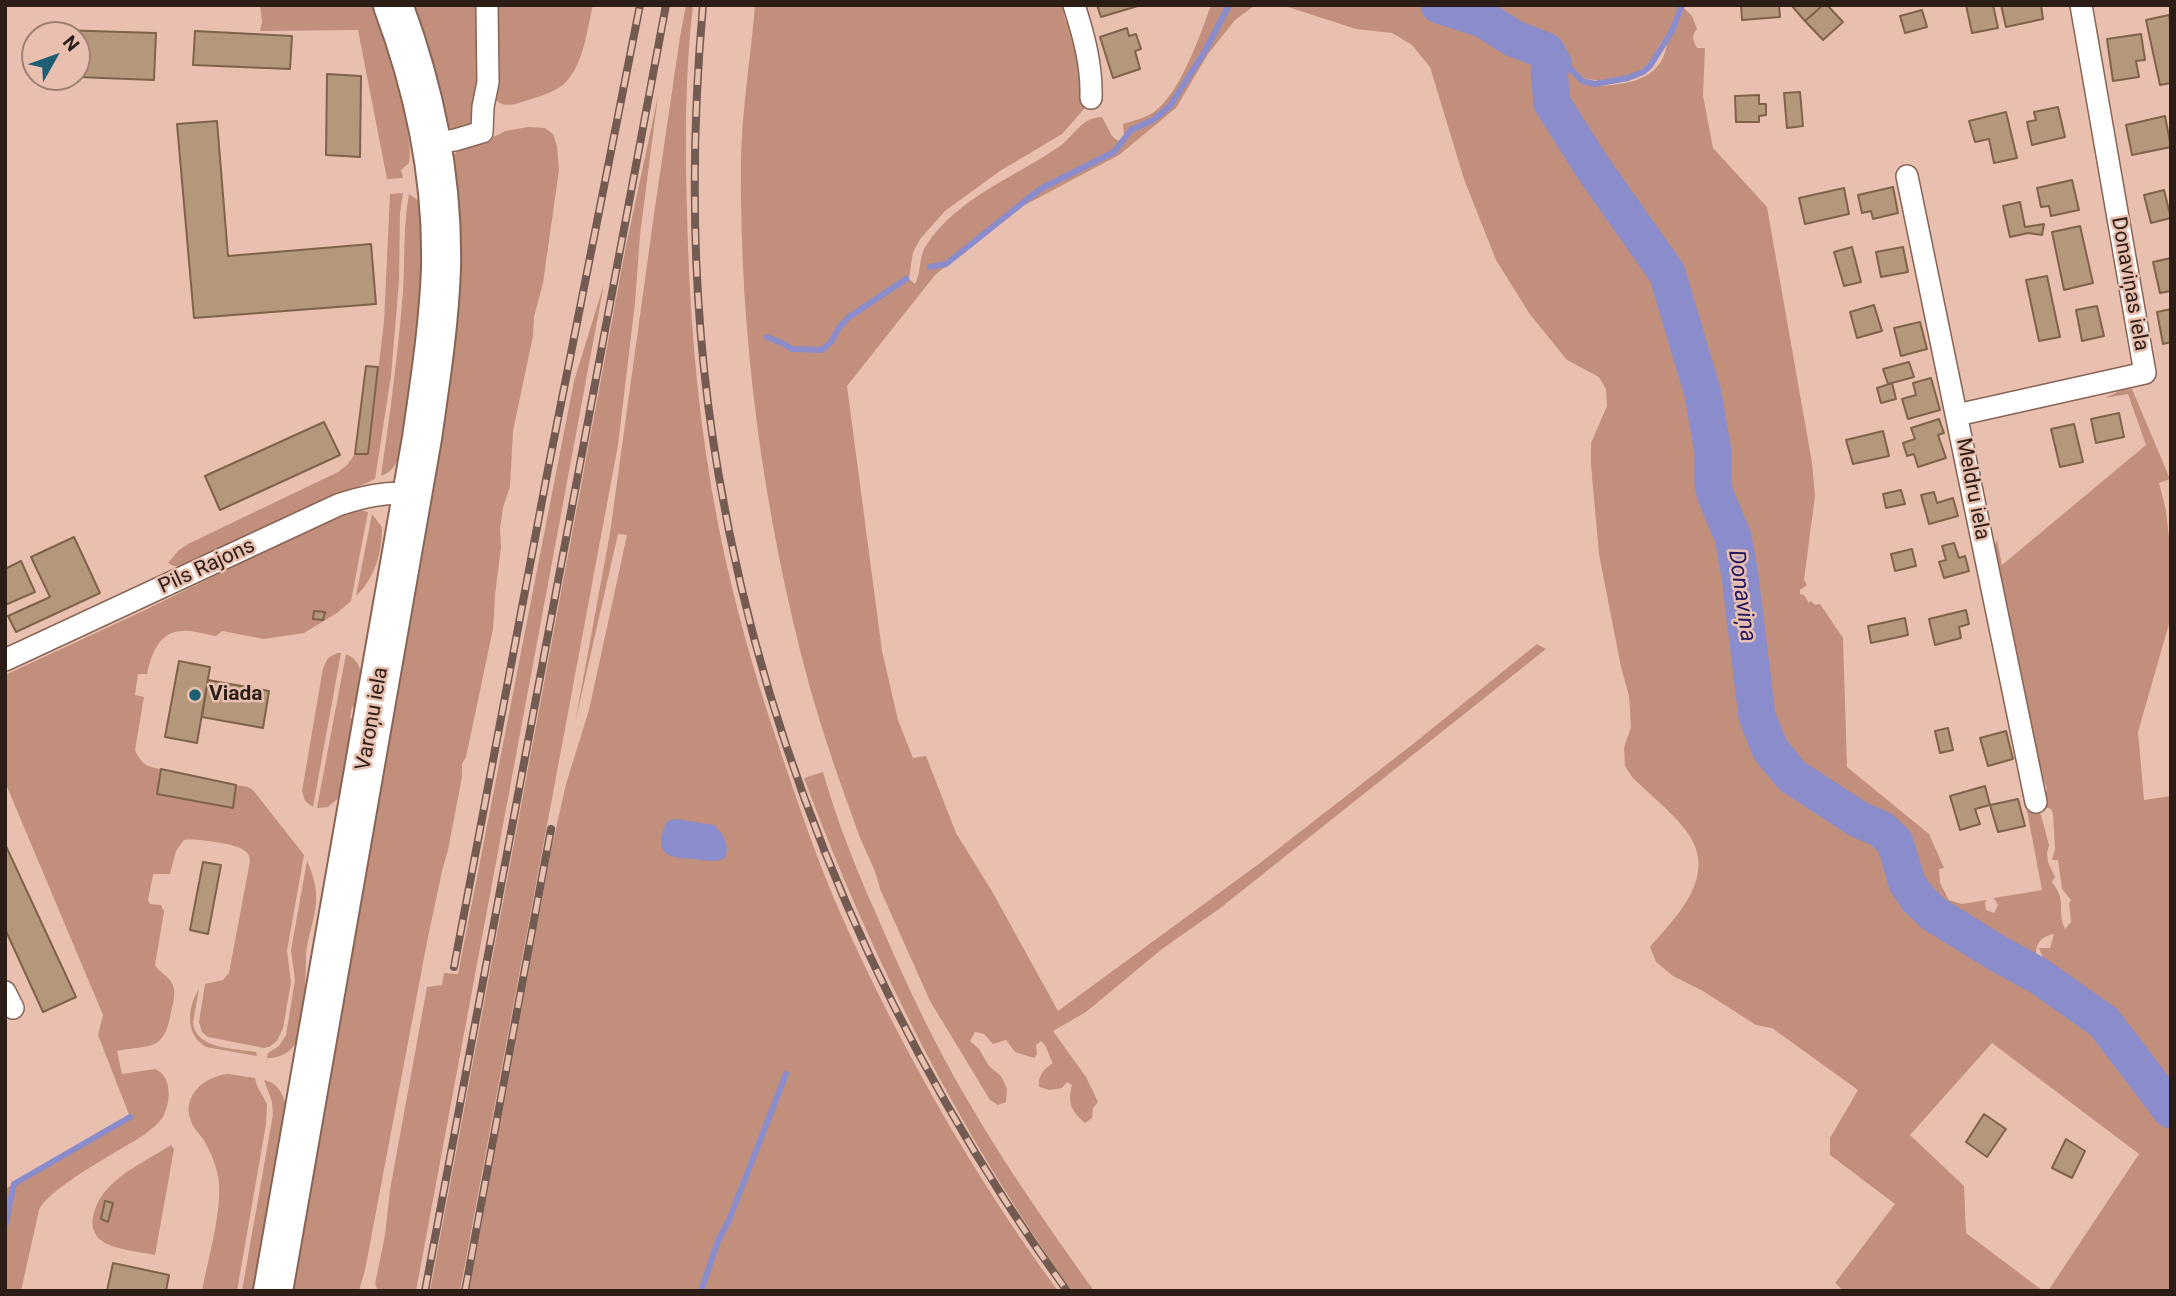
<!DOCTYPE html>
<meta charset="utf-8">
<style>
body{margin:0}
#map{position:relative;width:2176px;height:1296px;overflow:hidden;background:#e9c0b0;font-family:Roboto,sans-serif}
canvas{display:block}
.frame{position:absolute;inset:0;border:7px solid #2c1d17;pointer-events:none}
.north{position:absolute;left:21px;top:21px;width:70px;height:70px;box-sizing:border-box;background:#e9c0b0;border:2px solid #9d7f73;border-radius:50%;rotate:50deg;font-size:19px;font-weight:700;line-height:28px;text-align:center;color:#2c1d17}
.north::after{content:'';display:block;margin:auto;width:24px;height:32px;background:#1e5f74;clip-path:polygon(50% 0,100% 100%,50% 72%,0 100%)}
</style>
<div id="map">
<canvas width="2176" height="1296"></canvas>
<div class="frame"></div>
<div class="north">N</div>
</div>
<script>
const context = document.querySelector('canvas').getContext('2d');
context.lineJoin = 'round';
function paint(path, color) { context.fillStyle = color; context.fill(path, 'evenodd'); }
function stroke(path, color, width, dash) { context.strokeStyle = color; context.lineWidth = width; context.lineCap = dash ? 'butt' : 'round'; context.setLineDash(dash || []); context.stroke(path); }
function write(font, color, halo, rows, align = 'center') {
  context.font = font + ' Roboto,sans-serif'; context.lineWidth = 5; context.setLineDash([]); context.textBaseline = 'middle'; context.strokeStyle = halo; context.fillStyle = color; for (const [text, x, y, turn = 0] of rows) {
    context.save(); context.translate(x, y); context.rotate((+turn || 0) * Math.PI / 180); context.textAlign = isNaN(turn) ? turn : align; if (halo) context.strokeText(text, 0, 0); context.fillText(text, 0, 0); context.restore();
  }
}
const green = new Path2D(`
 M372,5C384,34 416,136 409,163L401,170L403,178L387,179L358,30L260,31L262,22L260,5Z
 M407,5H479C480,27 486,110 470,124C462,131 452,130 444,127Z
 M490,5H593C587,29 584,63 566,82C556,93 536,97 522,102C510,106 501,107 493,97Z
 M686,5H693C685,73 685,143 687,211C689,305 696,398 712,491C727,579 751,665 780,750C799,806 818,863 842,917C901,1048 973,1175 1058,1291H469L552,846L566,784L589,710L627,535L618,534L575,723L610,533L654,214L680,37Z
 M755,5H1067L1064,11L1065,19L1081,44L1086,99L1085,108L1062,134L1000,171L945,211L920,239L913,252L909,279L915,284C922,271 918,257 927,244C960,196 1014,178 1060,146C1076,134 1081,118 1102,117L1112,136L1118,141L1124,136L1123,124C1133,121 1145,118 1154,112C1180,93 1200,36 1211,5H1435L1436,9L1479,22L1507,41L1542,51V47C1511,33 1484,15 1452,5H1685L1684,8L1692,16L1697,29C1691,36 1693,40 1697,48H1705L1703,96L1713,148L1767,207L1812,463L1815,496L1804,580L1807,585L1800,590V594L1804,595L1809,603L1811,601L1815,605L1820,604L1843,638L1847,767L1929,834L1944,868L1939,869L1940,883L1949,900L1962,904L1987,900L1985,903L1986,910L1994,913L1998,905L1994,898L2042,890L2027,811L2034,808L2041,815L2049,845L2047,853L2048,862L2055,877L2052,882C2068,903 2056,910 2065,929L2071,922L2069,903L2071,900L2062,889L2058,860H2052L2055,849L2053,814L2051,809L2045,807L2043,799L2047,789L2042,775L2037,771L1993,551L1997,540L2002,565L2146,445L2128,394L2105,398L2122,390L2132,389L2170,479L2159,483L2166,510L2171,555V617L2138,732L2144,800L2171,796V1291H2048L2139,1154L1992,1043L1910,1135L1964,1186L1966,1233L2043,1291H1844L1835,1283L1895,1204L1830,1155V1138L1858,1090L1772,1028L1756,1025L1703,991L1673,976L1656,962L1650,947C1677,916 1717,877 1689,835C1678,817 1648,793 1632,777L1625,766L1624,748L1631,727L1629,696L1621,667L1599,554L1591,465V443L1607,406L1606,389L1599,377L1567,360L1529,313L1496,260L1464,179L1430,67L1412,45L1392,33L1356,29L1285,6H1254L1235,20L1208,54L1176,108L1119,155L1023,206L935,275L847,386L882,651L898,720L913,758L926,756L956,833L993,893L1058,1011L1260,863L1413,744L1537,644L1546,649L1219,909L1162,949L1086,1012L1053,1031L1086,1077L1098,1102L1093,1108L1092,1118L1085,1123C1072,1112 1067,1103 1072,1085L1067,1082L1062,1088L1050,1090L1039,1087C1038,1075 1044,1069 1053,1063C1048,1055 1048,1047 1041,1041L1036,1045L1037,1054L1034,1058L1015,1052L1006,1040L993,1044L984,1034L975,1032L970,1041L979,1049L989,1066L1001,1076L1007,1089L1006,1102L998,1105L990,1100L930,1001L880,889C876,869 866,853 859,835C841,785 823,735 809,684C763,514 739,334 741,159C742,109 751,55 755,5ZM1662,41L1667,42C1664,73 1640,82 1612,85C1603,86 1594,87 1585,84L1584,78C1602,83 1628,80 1643,68C1652,62 1656,49 1662,41ZM2054,934L2050,948H2039L2046,966L2037,970C2035,952 2033,938 2054,934Z
 M658,96L640,235L635,303L618,445L460,1291H430L626,246Z
 M528,127L545,128L553,134L557,146L559,170L543,283L534,317L533,336L513,431L510,487L503,507L500,529L501,547L495,595L493,629L466,757L462,764V777L448,850L442,871L427,942L365,1270L359,1291H287L380,796L416,582L419,576L445,420L449,159L463,146L498,135L505,131Z
 M403,193L400,213L399,281L391,376L375,479L186,566H174L168,563L178,551L188,544L338,472L347,465L355,454H368L384,322L390,194Z
 M409,194L419,201L423,208L427,274L401,451C397,462 393,472 381,476C390,414 398,354 403,292C405,259 403,226 409,194Z
 M604,284L416,1291H378L375,1284L385,1235L390,1190L427,987L442,985L444,973L458,974L574,381Z
 M360,510L368,512L351,601L337,613L304,633L264,639L222,631L216,636C206,635 193,630 183,631C159,631 151,655 147,674H138L135,695L144,697L135,750C141,764 147,767 161,769L157,794L232,808L236,785L248,787L253,790L304,855L287,951L291,982L283,1028L277,1041L269,1047L264,1048L208,1037L202,1032L199,1022L205,984L223,980L229,973L250,861C249,856 249,854 245,851C238,844 194,838 184,840L176,851L170,874H155L153,875L148,900L150,904L161,905L164,912L155,965C160,973 169,976 173,985C176,994 173,1003 171,1012C164,1053 150,1044 117,1051L122,1074L155,1069C172,1076 171,1100 164,1115C159,1124 151,1129 144,1135C119,1151 50,1187 39,1210L21,1291H5V1189L130,1117L98,1035L103,1015L5,782V675L143,611L318,525Z
 M372,514L382,527C382,553 375,578 356,596Z
 M337,653H341L313,807L305,801L302,791L323,668L328,658Z
 M346,654C369,664 359,687 356,708L352,707L350,718L354,719L341,796L328,807L317,808Z
 M823,772C837,821 856,869 877,916C904,979 933,1042 968,1101C1006,1167 1050,1229 1094,1291H1072C959,1132 872,961 804,778Z
 M307,861C312,871 315,882 316,892C318,914 307,935 306,956C306,975 305,995 302,1015C301,1023 302,1034 297,1041C291,1052 279,1059 267,1058L268,1053L279,1046L286,1035L295,980L291,950Z
 M199,989L193,1022C195,1050 235,1048 256,1052L257,1056L206,1047C185,1035 187,1007 199,989Z
 M228,1074L255,1078L257,1086L267,1104L266,1124L237,1291H202C208,1259 221,1216 219,1184C218,1169 211,1152 203,1139C199,1133 193,1128 191,1121C181,1096 205,1076 228,1074Z
 M264,1080C279,1083 282,1094 287,1107L255,1291H242L273,1114L272,1102Z
 M171,1145L174,1149L155,1255C141,1252 112,1249 102,1241C94,1236 91,1226 93,1217C100,1180 142,1164 171,1145Z`);
const water = new Path2D(`
 M676,819L714,825C724,834 729,844 726,857C717,864 705,860 694,859C671,858 654,856 664,828C667,821 668,820 676,819Z`);
const stream = new Path2D(`
 M1553,63L1568,66L1582,81L1595,84L1628,78L1643,72L1650,66L1672,31L1682,5
 M930,267L946,264L1030,197L1042,188L1114,152L1131,130L1153,120L1170,106L1205,51L1229,5
 M767,337L782,343L792,349L822,350L831,342L840,326L849,317L906,279
 M5,1226L14,1184L130,1117
 M701,1291L718,1241L729,1220L786,1074`);
const river = new Path2D(`
 M1439,5L1483,19L1513,38L1546,51L1553,63L1549,72L1552,103L1593,168L1667,273L1703,394L1713,452V483L1715,494L1733,537L1740,576L1757,716L1770,749L1792,776L1858,819L1881,829L1895,842L1907,883L1918,899L1934,914L1997,953L2039,976L2104,1022L2171,1110`);
const building = new Path2D(`
 M1097,5H1141L1101,17Z
 M1741,5H1779L1780,17L1742,20Z
 M1795,5H1823L1805,21L1792,6Z
 M1823,5H1827L1843,22L1823,40L1805,21Z
 M1966,5H1993L1998,28L1972,33Z
 M2001,5H2041L2043,19L2006,27Z
 M1922,10L1927,27L1905,33L1900,16Z
 M2169,15L2171,24V83L2160,85L2146,20Z
 M1127,28L1129,36L1136,34L1141,49L1135,51L1140,69L1113,78L1100,37Z
 M59,30L156,33L154,80L77,77V35H59Z
 M195,31L292,36L290,69L193,65Z
 M2141,34L2145,60L2136,61L2139,77L2113,81L2107,39Z
 M327,74L361,76L360,157L326,155Z
 M1800,92L1803,126L1787,128L1784,93Z
 M1759,95V104H1766V115L1759,116V122H1736L1735,96Z
 M2058,107L2065,137L2032,145L2027,122L2036,120L2034,112Z
 M2006,112L2017,158L1994,163L1989,139L1975,142L1969,121Z
 M2165,116L2171,147L2132,155L2126,125Z
 M217,121L228,256L371,244L376,304L194,318L177,124Z
 M2072,180L2079,210L2051,216L2049,206L2041,207L2037,188Z
 M1893,187L1898,213L1873,219L1871,211L1862,213L1858,195Z
 M1844,188L1849,214L1805,224L1799,198Z
 M2164,190L2171,218L2151,223L2144,195Z
 M2020,202L2025,227L2044,224L2042,235L2028,233L2010,237L2003,206Z
 M2080,226L2093,283L2064,290L2052,232Z
 M1852,247L1861,282L1844,286L1834,252Z
 M1903,247L1908,272L1881,277L1876,252Z
 M2171,258V291L2160,293L2153,262Z
 M2047,276L2060,337L2039,341L2026,280Z
 M1874,305L1882,331L1857,338L1850,312Z
 M2097,306L2104,336L2082,341L2076,310Z
 M2171,309V342L2163,344L2157,312Z
 M1920,322L1927,349L1901,356L1894,328Z
 M1909,362L1914,377L1888,384L1883,369Z
 M366,366L378,367L368,454H355Z
 M1931,378L1940,410L1908,419L1902,399L1916,395L1913,383Z
 M1892,383L1896,399L1881,403L1877,388Z
 M2119,413L2124,437L2096,443L2091,419Z
 M1939,419L1944,433L1938,435L1946,458L1918,467L1914,454L1907,456L1903,443L1915,439L1911,428Z
 M324,422L340,455L220,510L205,476Z
 M2074,424L2083,462L2060,467L2051,429Z
 M1883,431L1889,456L1853,464L1846,440Z
 M1901,490L1905,504L1886,508L1883,494Z
 M1934,492L1937,503L1953,498L1958,516L1929,524L1921,495Z
 M74,537L100,593L16,632L8,616L50,597L31,557Z
 M1954,543L1959,558L1965,556L1969,571L1944,578L1939,562L1946,560L1942,546Z
 M1912,549L1916,566L1895,571L1891,554Z
 M21,561L35,592L5,605V569Z
 M1966,610L1969,624L1959,627L1961,638L1935,645L1929,619Z
 M314,611L325,612L323,620L313,619Z
 M1905,618L1908,635L1871,643L1868,626Z
 M179,661L210,667L197,743L165,737Z
 M208,680L269,691L263,728L202,717Z
 M1948,728L1953,750L1940,753L1935,731Z
 M2006,731L2013,759L1988,766L1980,738Z
 M161,769L236,785L233,808L157,794Z
 M1985,786L1990,805L1975,809L1980,824L1960,830L1950,796Z
 M2018,799L2025,826L1998,832L1990,805Z
 M5,844L76,997L43,1012L5,929Z
 M203,862L221,865L208,934L190,930Z
 M1984,1114L2006,1129L1987,1157L1966,1142Z
 M2066,1139L2085,1151L2072,1178L2052,1168Z
 M105,1201L113,1203L108,1222L101,1219Z
 M113,1263L169,1275L166,1291H107Z`);
const street = new Path2D(`
 M1074,5C1084,36 1092,66 1091,98
 M431,144L455,140L482,132L483,107L488,82L487,5
 M1907,176L2036,802
 M1957,415L2145,373L2081,5
 M5,660L338,505C362,497 386,491 413,494
 M5,992L13,1008`);
const highway = new Path2D(`
 M273,1291L422,438C430,382 439,325 441,268C443,179 424,88 393,5`);
const rail = new Path2D(`
 M703,5C689,162 692,322 719,477C769,771 893,1050 1067,1291
 M454,967L549,464L640,5
 M425,1291L666,5
 M465,1291L551,829`);
const markers = [
 [195,695,7,"#1e5f74"]
];
const streetNames = [
 ["Donaviņas iela",2129,284,80],
 ["Meldru iela",1972,489,79],
 ["Pils Rajons",207,567,-25],
 ["Varoņu iela",373,719,-80]
];
const poiNames = [
 ["Viada",209,695]
];
const waterNames = [
 ["Donaviņa",1741,596,82]
];
paint(green, '#c18f7b');
paint(water, '#8b8ccc');
stroke(stream, '#8b8ccc', 6);
stroke(river, '#8b8ccc', 37);
paint(building, '#b5977c');
stroke(building, '#7f6349', 2);
stroke(street, '#886455', 24);
stroke(highway, '#886455', 42);
stroke(street, '#fff', 21);
stroke(highway, '#fff', 38);
stroke(rail, '#735b51', 8);
stroke(rail, '#e9c0b0', 5, [16]);
for (const [x, y, r, color] of markers) { const dot = new Path2D(); dot.arc(x, y, r, 0, 2 * Math.PI); context.fillStyle = color; context.fill(dot); stroke(dot, '#e9c0b0', 2.5); }
write('21px', '#2c1d17', '#e9c0b0', streetNames);
write('bold 21px', '#2c1d17', '#e9c0b0', poiNames, 'left');
write('italic 23px', '#251863', '#e9c0b0', waterNames);
</script>
